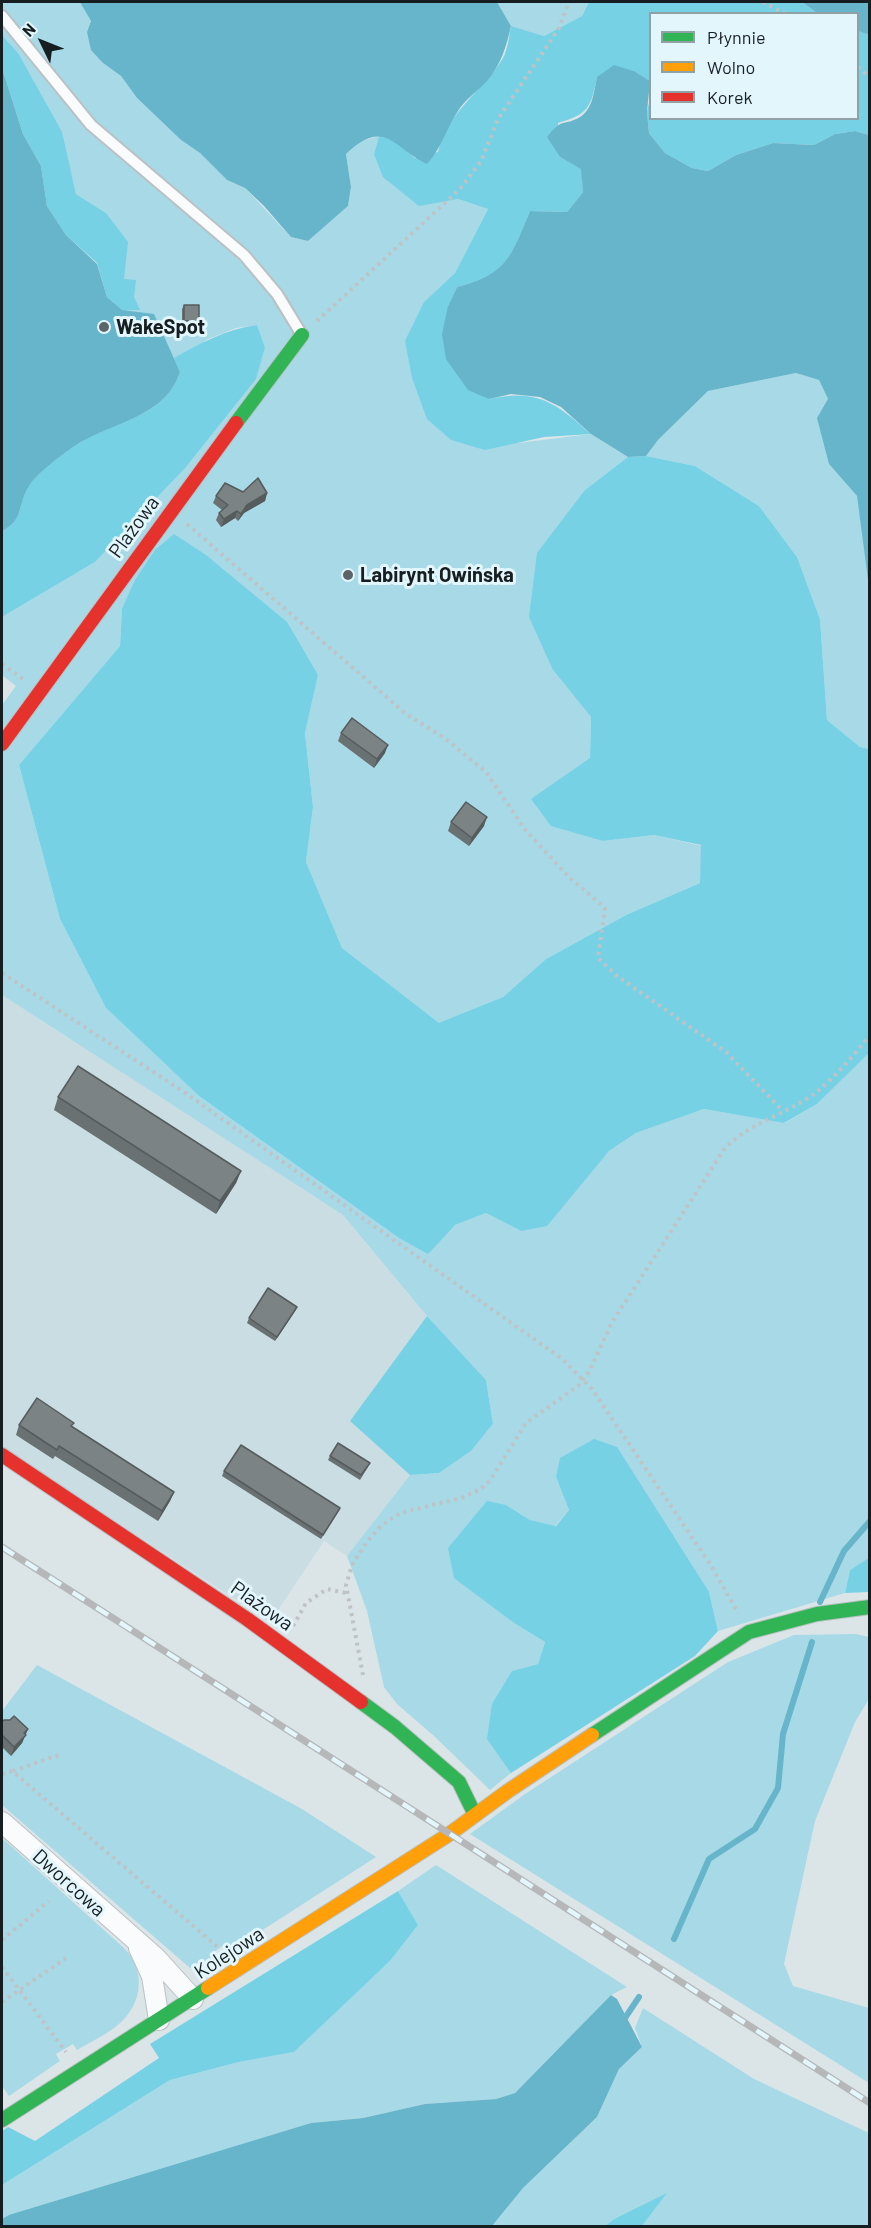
<!DOCTYPE html>
<meta charset="utf-8">
<style>
body{margin:0}
#map{position:relative;width:871px;height:2228px;overflow:hidden;background:#dbe5e8;font-family:Barlow,sans-serif}
canvas{display:block}
.frame{position:absolute;inset:0;border:3px solid #171e21;pointer-events:none}
.legend{position:absolute;left:649px;top:12px;width:210px;height:108px;box-sizing:border-box;background:#e2f6fc;border:2px solid #91a0a4;margin:0;padding:8px 10px;list-style:none;font-size:18px;color:#171e21}
.legend li{display:flex;align-items:center;gap:12px;height:30px}
.legend b{width:30px;border:2px solid #91a0a4}
.north{position:absolute;left:12px;top:12px;width:60px;height:60px;-webkit-text-stroke:4px #e2f6fc;paint-order:stroke;rotate:313deg;font-size:16px;font-weight:700;line-height:24px;text-align:center;color:#171e21}
.north::after{content:'';display:block;margin:auto;width:21px;height:27px;background:#171e21;clip-path:polygon(50% 0,100% 100%,50% 72%,0 100%)}
</style>
<div id="map">
<canvas width="871" height="2228"></canvas>
<div class="frame"></div>
<ul class="legend">
<li><b style="height:8px;background:#30b455"></b>Płynnie</li>
<li><b style="height:8px;background:#ff9f0a"></b>Wolno</li>
<li><b style="height:8px;background:#e5322d"></b>Korek</li>
</ul>
<div class="north">N</div>
</div>
<script>
const context = document.querySelector('canvas').getContext('2d');
context.lineJoin = 'round';
function paint(path, color) { context.fillStyle = color; context.fill(path, 'evenodd'); }
function stroke(path, color, width, dash) { context.strokeStyle = color; context.lineWidth = width; context.lineCap = dash ? 'butt' : 'round'; context.setLineDash(dash || []); context.stroke(path); }
function write(font, color, halo, rows, align = 'center') {
  context.font = font + ' Barlow,sans-serif'; context.lineWidth = 6; context.setLineDash([]); context.textBaseline = 'middle'; context.strokeStyle = halo; context.fillStyle = color; for (const [text, x, y, turn = 0] of rows) {
    context.save(); context.translate(x, y); context.rotate((+turn || 0) * Math.PI / 180); context.textAlign = isNaN(turn) ? turn : align; if (halo) context.strokeText(text, 0, 0); context.fillText(text, 0, 0); context.restore();
  }
}
const built = new Path2D(`
 M2,995L343,1215L427,1316L350,1421L410,1475L347,1556L324,1541L270,1622L2,1447Z`);
const green = new Path2D(`
 M2,2L83,3L91,21L87,32L103,63L121,76L137,98L181,140L200,153L227,180L245,188L291,237L308,241L348,206L351,187L346,154L359,142L379,136L374,154L419,205L458,199L488,209L455,273L424,302L518,443L591,434L628,457L585,490L553,670L591,717L590,758L532,800L603,841L654,835L702,846L700,883L626,915L546,959L503,997L439,1024L342,948L306,862L313,807L305,733L318,674L122,609L120,646L19,765L60,919L106,1008L199,1096L399,1238L455,1225L486,1213L521,1231L585,1178L609,1151L636,1133L704,1109L785,1123L817,1104L869,1053L870,1558L850,1570L845,1593L718,1631L709,1592L556,1477L569,1510L555,1526L530,1520L506,1505L455,1578L514,1623L545,1642L538,1664L512,1671L511,1773L490,1790L434,1736L397,1704L384,1687L367,1611L347,1556L410,1475L439,1473L471,1451L493,1424L486,1380L427,1316L343,1215L2,995V705L16,686L2,675V617L95,562L265,347L257,325L236,328L206,340L128,423L78,443L22,503L18,520L2,531L124,279L106,213L76,194L69,165L18,53L2,35Z
 M497,2H589L582,16L544,36L511,26Z
 M796,373L819,380L828,399L829,464L857,496L870,587L869,749L860,747L827,720L820,619L797,557L759,506L695,466L646,456L658,440L708,391Z
 M856,1634L869,1637V1699L855,1722L815,1821L784,1964L793,1986L869,2008V2083L470,1834L525,1794L728,1662L794,1635Z
 M37,1665L302,1809L376,1857L233,1949L228,1942L211,1954L215,1961L198,1970L190,1968L2,1805V1711Z
 M2,1838L125,1949C144,1969 143,1998 125,2018C113,2032 92,2041 77,2050L73,2044L56,2054L60,2061L9,2096L2,2086Z
 M436,1865L627,1987L611,1995L515,2093L496,2099L425,2104L363,2118L311,2123L2,2219V2185L170,2080L239,2062L294,2052L390,1961L418,1925L398,1891Z
 M643,2008L754,2079L869,2133V2226H642L666,2194L614,2219L605,2226H492L523,2188L597,2117L619,2069L642,2047L635,2028Z`);
const forest = new Path2D(`
 M589,2H802L817,13L650,14V81L636,72L597,77C591,107 589,114 558,123L560,157L582,169L583,192L567,212L530,211C511,257 508,274 457,287L448,306L489,399C537,388 556,403 591,434L544,437L485,450L451,440L427,419L412,378L405,341L424,302L455,273L488,209L458,199L419,206L383,177L374,154L379,136L396,141L415,158L438,152C446,113 483,91 503,58C508,49 509,36 511,26L544,36L582,16Z
 M858,31L869,35V135L855,131L835,134L814,145L773,143L736,155L708,171L692,168L665,153L649,133L647,112L650,98V118H858Z
 M2,35L18,53L62,132L76,194L106,213L128,242L124,279L136,280L134,297L140,310H122L107,297L97,263L66,235L47,206L41,166L23,134L2,68Z
 M257,325L265,347L256,379L185,468L95,562L2,617V531C24,520 17,505 29,486C36,474 66,451 78,444C113,422 166,417 180,372L174,358C201,343 226,329 257,325Z
 M646,456L695,466L759,506L797,557L820,619L827,720L860,747L869,749V1053L817,1104L784,1123L704,1109L636,1133L609,1151L547,1226L521,1231L486,1213L455,1225L428,1254L399,1238L199,1096L106,1008L60,919L19,765L120,646L122,609L135,580L155,550L174,534L206,555L287,622L318,675L305,733L313,807L306,862L342,948L439,1023L503,997L546,959L626,915L700,883L701,845L654,835L603,841L551,826L531,799L590,758L591,717L553,670L529,617L537,553L585,490L628,457Z
 M427,1316L486,1380L493,1424L471,1451L439,1473L410,1475L350,1421Z
 M594,1439L617,1447L709,1592L718,1631L695,1656L511,1773L487,1739L492,1704L512,1671L538,1664L545,1642L514,1623L454,1578L448,1548L487,1501L506,1505L530,1520L556,1526L569,1510L556,1477L560,1458Z
 M869,1558V1592L845,1593L850,1570Z
 M398,1891L418,1925L390,1961L294,2052L239,2062L170,2080L2,2185V2131L8,2127L35,2141L159,2058L150,2044Z
 M667,2193L642,2226H605L614,2219Z`);
const water = new Path2D(`
 M80,2H497L511,26C506,48 501,64 487,81C478,91 467,98 460,108C447,126 442,148 427,164C393,148 385,117 346,154L351,187L348,206L308,241L291,237L264,206L245,188L227,180L200,153L181,140L137,98L121,76L103,63L91,50L87,32L91,21Z
 M802,2H869V35L858,31V14L817,13Z
 M614,65L636,72L650,81L647,112L649,133L665,153L692,168L708,171L736,155L773,143L814,145L835,134L855,131L869,135V587L857,496L829,464L817,418L828,399L819,380L796,373L708,391L658,440L646,456L628,457L591,434L561,407L540,397L511,394L489,399L468,390L446,359L442,334L448,306L457,287C508,274 511,256 530,211L567,212L583,192L581,169L560,157L547,137C564,116 563,127 580,117C593,109 594,91 597,77Z
 M2,68L23,134L41,166L47,206L66,235L97,264L107,297L122,310L154,314L180,372C166,417 113,422 78,444C66,451 36,474 29,486C17,505 24,520 2,531Z
 M611,1995L617,1999L642,2047L619,2069L597,2117L523,2188L492,2226H2V2219L9,2215L311,2123L363,2118L425,2104L496,2099L515,2093Z`);
const stream = new Path2D(`
 M820,1602L844,1551L870,1521
 M674,1939L709,1859L755,1829L778,1788L783,1734L812,1642
 M621,2024L639,1997`);
const path = new Path2D(`
 M763,2L786,14
 M858,67L870,78
 M317,321L460,189L481,161L498,119L559,28L569,2
 M187,524L406,714L443,737L486,772L526,831L569,877L605,908L598,958L617,976L726,1052L783,1111
 M2,664L23,679
 M2,973L184,1092L561,1358L592,1389L712,1567L738,1613
 M293,1626L306,1603L327,1589L346,1593
 M363,1675L346,1585L352,1565L366,1543L381,1526L400,1513L461,1498L481,1489L491,1479L526,1423L578,1386L589,1372L611,1324L725,1148C749,1124 780,1116 808,1098C832,1082 852,1057 870,1035
 M13,1771L62,1754
 M2,1774L12,1771L219,1948
 M2,1940L49,1901
 M2,1967L66,2052
 M2,2002L66,1958`);
const lane = new Path2D(`
 M2,16L91,125L244,255L277,294L302,335`);
const street = new Path2D(`
 M2,1822L156,1958L193,1999
 M139,1948L152,1976L159,2020`);
const fast = new Path2D(`
 M236,423L302,335
 M361,1702L395,1727L459,1782L475,1815
 M592,1735L749,1632L817,1614L870,1607
 M2,2120L208,1988`);
const slow = new Path2D(`
 M208,1988L448,1835L508,1791L592,1735`);
const jam = new Path2D(`
 M2,744L236,423
 M2,1455L247,1619L361,1702`);
const rail = new Path2D(`
 M2,1547L870,2103`);
const wall = new Path2D(`
 M184,305L198,325H182V309Z
 M243,492L267,493L265,501L244,513L238,521L235,518L221,527L216,520L219,513L222,510L213,503L216,496Z
 M341,733L385,753L374,768L338,741Z
 M451,822L484,826L469,846L448,831Z
 M58,1097L241,1171L236,1183L216,1214L54,1110Z
 M297,1307L295,1311L275,1341L247,1323L249,1318Z
 M19,1425L72,1427L174,1492L170,1501L158,1521L55,1456L53,1459L16,1435Z
 M330,1456L368,1467L360,1480L328,1460Z
 M224,1471L340,1508L338,1512L321,1539L222,1476Z
 M2,1722L28,1729L22,1743L11,1756L2,1747Z`);
const shadedWall = new Path2D(`
 M184,321H199L198,325H182Z
 M267,493L265,501L244,513L238,521L241,514L247,505Z
 M237,511L235,518L221,527L224,519Z
 M388,745L385,753L374,768L377,759Z
 M487,817L484,826L469,846L472,838Z
 M241,1171L236,1183L216,1214L220,1201Z
 M297,1307L295,1311L275,1341L277,1337Z
 M174,1492L170,1501L158,1521L162,1511Z
 M28,1729L22,1743L11,1756L14,1747Z`);
const building = new Path2D(`
 M184,305H199V321H184Z
 M258,478L267,493L247,505L241,514L237,511L224,519L219,513L228,505L216,496L225,483L243,492Z
 M352,718L388,745L377,759L341,733Z
 M466,802L487,817L472,838L451,822Z
 M78,1066L241,1171L220,1201L58,1097Z
 M268,1288L297,1307L277,1337L249,1318Z
 M37,1398L74,1423L71,1426L174,1492L162,1511L59,1446L57,1450L19,1425Z
 M338,1443L370,1463L361,1475L330,1456Z
 M241,1445L340,1508L323,1535L224,1471Z
 M14,1716L28,1729L24,1733L26,1735L14,1747L2,1735V1722L4,1720H10Z`);
const markers = [
 [104,327,6,"#5c6467"],
 [348,575,6,"#5c6467"]
];
const poiNames = [
 ["WakeSpot",116,327],
 ["Labirynt Owińska",360,575]
];
const streetNames = [
 ["Plażowa",134,527,-54],
 ["Plażowa",262,1606,35],
 ["Dworcowa",69,1883,42],
 ["Kolejowa",229,1953,-33]
];
paint(built, '#c9dde3');
paint(green, '#a7d9e7');
paint(forest, '#76d1e5');
paint(water, '#67b5ca');
stroke(stream, '#67b5ca', 6);
stroke(lane, '#bac1c4', 14);
stroke(street, '#bac1c4', 22);
stroke(fast, '#bac1c4', 16);
stroke(slow, '#bac1c4', 16);
stroke(jam, '#bac1c4', 16);
stroke(path, '#c0c3c5', 4, [3, 4.5]);
stroke(lane, '#fafbfc', 10);
stroke(street, '#fafbfc', 20);
stroke(fast, '#30b455', 14);
stroke(slow, '#ff9f0a', 14);
stroke(jam, '#e5322d', 14);
stroke(rail, '#b5b7b8', 7);
stroke(rail, '#e2f6fc', 4.5, [14]);
paint(wall, '#6a7172');
paint(shadedWall, '#565c5d');
paint(building, '#7b8385');
stroke(building, '#565c5d', 1.5);
for (const [x, y, r, color] of markers) { const dot = new Path2D(); dot.arc(x, y, r, 0, 2 * Math.PI); context.fillStyle = color; context.fill(dot); stroke(dot, '#e2f6fc', 2); }
write('bold 20px', '#171e21', '#e2f6fc', poiNames, 'left');
write('20px', '#171e21', '#e2f6fc', streetNames);
</script>
